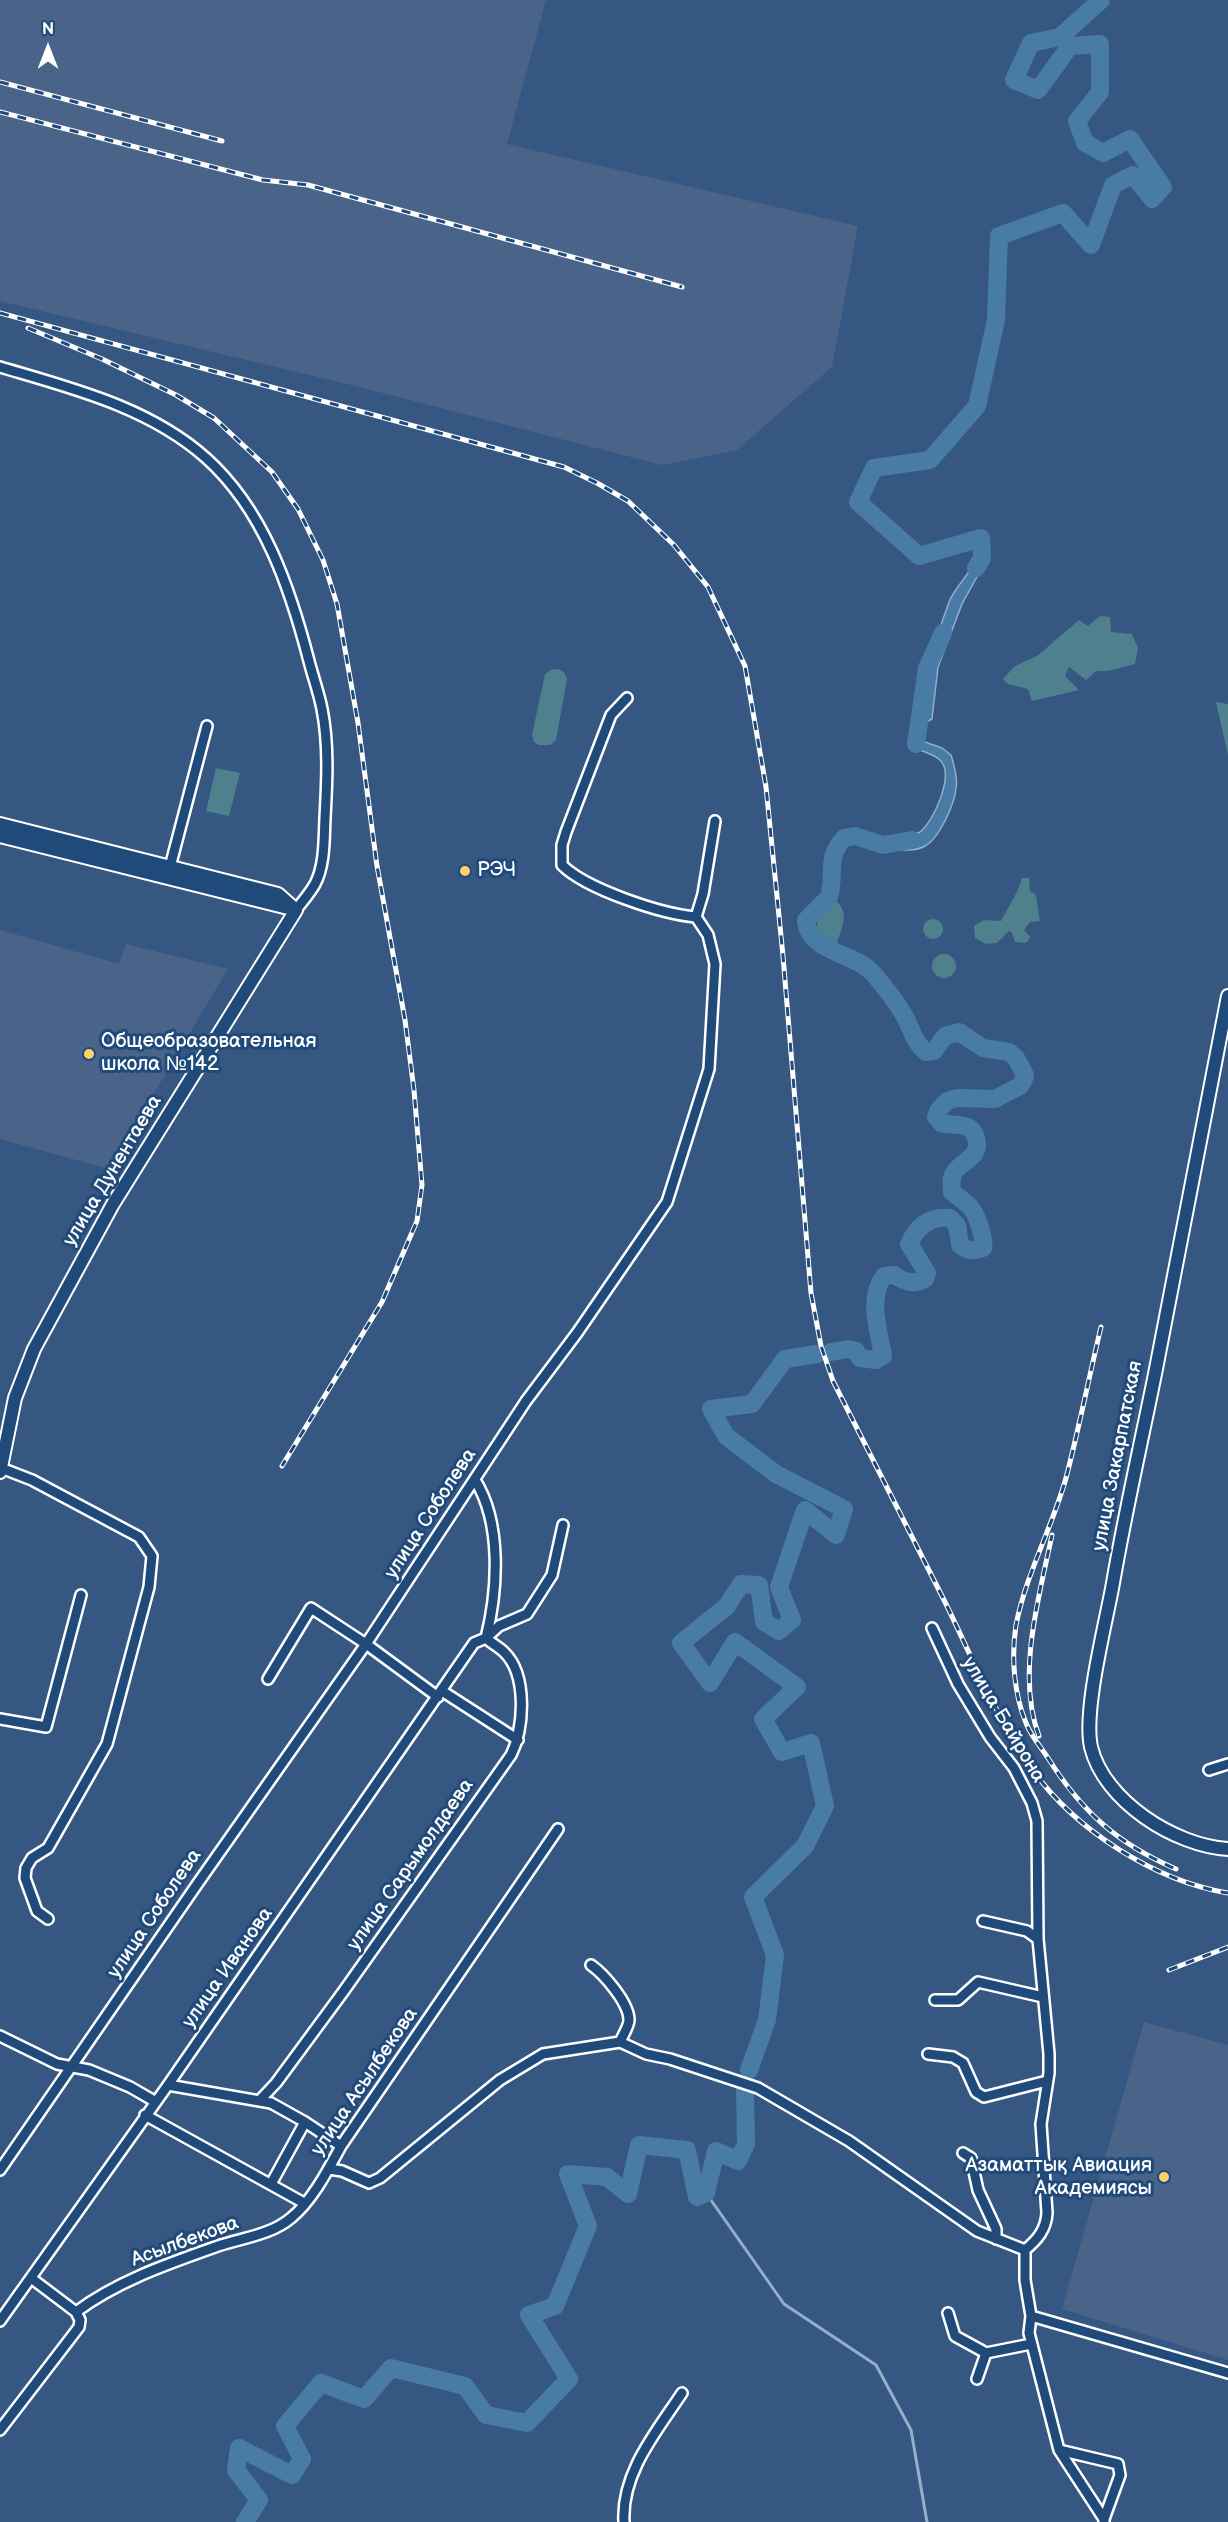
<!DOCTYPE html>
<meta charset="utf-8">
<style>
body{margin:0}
#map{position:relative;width:1228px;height:2522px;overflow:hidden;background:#365781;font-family:"Balsamiq Sans",sans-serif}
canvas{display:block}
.north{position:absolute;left:18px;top:18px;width:60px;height:60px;-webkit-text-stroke:4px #1f4a7a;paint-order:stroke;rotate:0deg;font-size:16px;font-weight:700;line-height:24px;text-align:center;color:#fff}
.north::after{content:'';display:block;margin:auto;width:21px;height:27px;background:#fff;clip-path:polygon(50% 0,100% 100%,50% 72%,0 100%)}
</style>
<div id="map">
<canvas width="1228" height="2522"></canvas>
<div class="north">N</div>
</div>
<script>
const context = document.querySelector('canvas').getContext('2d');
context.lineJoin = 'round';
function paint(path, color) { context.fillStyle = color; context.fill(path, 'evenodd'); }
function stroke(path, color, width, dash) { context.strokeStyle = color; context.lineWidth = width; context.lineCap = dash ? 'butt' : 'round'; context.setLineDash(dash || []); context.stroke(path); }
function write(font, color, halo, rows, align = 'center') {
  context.font = font + ' "Balsamiq Sans",sans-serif'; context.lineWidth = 6; context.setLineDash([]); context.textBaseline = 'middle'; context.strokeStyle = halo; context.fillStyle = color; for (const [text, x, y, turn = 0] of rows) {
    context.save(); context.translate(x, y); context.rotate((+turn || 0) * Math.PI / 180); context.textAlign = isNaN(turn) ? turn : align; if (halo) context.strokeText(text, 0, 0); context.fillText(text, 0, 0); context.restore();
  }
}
const built = new Path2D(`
 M0,0H546L507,144L858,226L832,367L737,450L662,465L355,386L0,301Z
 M0,930L119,964L126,944L228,969L109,1169L0,1139Z
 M1144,2022L1228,2045V2360L1062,2309Z`);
const green = new Path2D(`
 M1100,616L1110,617L1111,632L1132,634L1138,648L1135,664L1108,671H1096L1086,680L1069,667L1065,676L1079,690L1032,701L1028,689L1008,684L1003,679L1015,666L1037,656L1079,620L1088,626Z
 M558,669L564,672L567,679L556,740L550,745H539L534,742L532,735L545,674L551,670Z
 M1216,702L1228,704V755Z
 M216,768L240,773L229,816L206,811Z
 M1022,878H1029L1030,891L1036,895L1040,921L1030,922L1024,930L1030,937L1026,943L1015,942L1012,933L1009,931L997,943L986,944L975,938L974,926L984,920L1001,921C1008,907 1018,893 1022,878Z
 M837,902C850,913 841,929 837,943L830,945L820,939C813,920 819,911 837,902Z
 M923 929a10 10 0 1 1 20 0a10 10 0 1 1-20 0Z
 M932 966a12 12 0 1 1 24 0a12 12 0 1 1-24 0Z`);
const water = new Path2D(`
 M989,545V555L962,604L938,667L932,719L923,724L919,732L922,741L942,748L951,755C954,765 958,778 956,788C955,803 939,839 925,846C915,852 899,850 887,849L888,840C898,838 911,837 920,832C934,821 955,774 940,760C934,754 922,751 914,748C907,729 923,720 927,702C928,694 927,686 928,678C932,653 940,626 949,602C956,585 972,573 978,555L974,550Z`);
const stream = new Path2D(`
 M706,2193L784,2304L876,2365L911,2430L927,2522`);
const river = new Path2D(`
 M976,568L982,558L981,538L919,556L858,502L874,468L930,460L977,406L996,320L999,236L1063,213L1091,245L1113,185L1133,175L1152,199L1163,187L1130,139L1103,153L1085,143L1077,121L1100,92V44L1070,46L1038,90L1014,80L1031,43L1060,37L1101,0
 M916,744L927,668L943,633
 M831,1352L848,1349L856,1351L860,1358L876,1360L883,1356C879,1330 867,1299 884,1276L894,1275C905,1282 913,1285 925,1279L927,1273L909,1244C917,1226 930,1216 950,1218L957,1225L960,1245C968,1251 975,1252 983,1248C985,1238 977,1215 971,1208C966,1202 958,1197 952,1192C952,1185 950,1179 954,1173C961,1160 984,1158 975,1135C973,1130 970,1127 964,1126C957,1124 948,1125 941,1123L936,1117L938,1111L947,1101L957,1098L995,1099L1020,1086L1024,1079L1025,1075L1016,1058L1009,1052L983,1048L959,1032L945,1036L934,1051L926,1052C914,1042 912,1030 905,1017C897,1002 883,985 872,972C854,953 808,952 806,920L829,897C836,873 825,859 844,838L855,836L883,845L912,840
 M749,2070L767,2020L775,1955L753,1897L805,1846L825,1806L811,1743L782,1752L763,1719L797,1687L735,1642L710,1683L681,1643L727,1606L741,1584L759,1585L764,1622L779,1631L792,1620L779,1587L805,1510L836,1535L844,1509L776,1474L726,1436L711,1409L752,1404L785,1359L817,1354
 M245,2522L259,2500L236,2470L239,2448L292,2475L302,2459L285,2426L321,2383L364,2399L391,2368L465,2386L486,2415L527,2423L569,2379L529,2315L555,2306L588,2226L568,2174L607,2177L628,2194L639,2145L687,2150L697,2197L706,2193L716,2151L738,2161L746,2144L745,2090`);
const street = new Path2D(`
 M0,367C71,388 149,407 206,458C264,510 290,588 309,661C313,677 319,693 322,709C329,744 327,782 325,818C324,839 325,865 315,884C310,893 302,902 296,910
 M627,698L611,715L566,832L562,845V865C586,889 661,914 696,917
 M170,867L207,726
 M1,1468L32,1480L139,1537L152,1556L149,1587L107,1744L48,1848L32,1858L26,1868L25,1878L37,1911L48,1919
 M475,1480C502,1523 498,1590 486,1638
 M932,1628L958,1684L990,1737L1014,1768L1032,1803L1037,1821L1038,1939L1049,2054V2073L1041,2124L1047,2213C1046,2230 1037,2240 1025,2250V2280L1031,2316L1029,2333L1059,2450L1104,2519V2522
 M268,1679L311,1608L366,1644L438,1697
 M442,1691L518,1740
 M0,1719L46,1727L81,1595
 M1209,1770L1228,1764
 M983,1921L1027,1931L1038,1939
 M935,2000H958L978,1982L1043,1997
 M0,2036L57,2064L89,2070L130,2087L156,2102
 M620,2042L646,2054L670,2059L758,2088L849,2141L977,2231L1025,2250
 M928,2054L953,2057L963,2063L976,2092L984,2097L1047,2081
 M168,2085L271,2103L305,2122L341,2146
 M260,2100L276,2083L343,1992L511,1755C524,1729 528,1675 504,1652C499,1647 491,1643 486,1638
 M145,2115L304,2203
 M963,2153L971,2158L978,2190L996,2229V2239
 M329,2169L342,2171L369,2183L380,2178L500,2080L543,2054L620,2042C623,2035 629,2026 629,2020C629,2003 604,1974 591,1965
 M0,2170L198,1883L366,1644L526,1401L577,1333L667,1202L709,1069L715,964L708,935L696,917L703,894L715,821
 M271,2184L305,2122
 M31,2278L76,2312C117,2281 170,2263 218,2246C242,2238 271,2235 291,2218C312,2201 328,2170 341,2146L558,1829
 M948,2313L955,2336L986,2353L1031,2344
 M1031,2316L1228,2373
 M0,2321L168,2085L474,1643L486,1638L499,1626L527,1614L552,1575L563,1525
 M977,2379L986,2353
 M0,2430L79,2327L80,2320L76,2312
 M1059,2450L1118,2464L1120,2475L1104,2519
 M624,2522C621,2473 657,2431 682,2393`);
const secondary = new Path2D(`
 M0,824L278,894L296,910
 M0,836L296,910
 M1228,996C1204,1122 1180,1248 1155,1374C1141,1443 1125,1513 1113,1583C1106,1623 1083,1710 1091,1747C1104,1801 1175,1846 1228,1849
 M0,1472L15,1398L34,1349L113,1204L296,910`);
const rail = new Path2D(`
 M0,82L222,141
 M0,112L263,180L308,185L682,287
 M0,313L564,467L597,483L628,501L674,545L708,587L745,666L766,787L783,956L811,1293L821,1346L833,1381C870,1454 907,1527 944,1600C972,1657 996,1717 1032,1769C1075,1830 1155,1881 1228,1893
 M28,328L102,359L176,395L214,418L272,472L298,509L323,560L337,604L358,723L377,866L405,1020L414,1090L422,1185L417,1221L382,1302L282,1466
 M1101,1327C1089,1377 1079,1428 1066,1478C1052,1528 1026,1574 1016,1625C1011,1657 1014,1694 1026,1723C1031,1736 1041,1747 1048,1758C1082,1812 1118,1844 1176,1869
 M1039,1736C1016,1675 1039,1597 1052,1535
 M1169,1970L1228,1947`);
const markers = [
 [465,871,6,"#ffd166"],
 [89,1054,6,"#ffd166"],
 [1164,2177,6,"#ffd166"]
];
const poiNames = [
 ["РЭЧ",477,871],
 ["Общеобразовательная",101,1042],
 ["школа №142",101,1065],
 ["Азаматтық Авиация",1152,2166,"right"],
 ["Академиясы",1152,2189,"right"]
];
const streetNames = [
 ["улица Дунентаева",113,1171,-59],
 ["улица Закарпатская",1118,1456,-79],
 ["улица Соболева",431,1514,-57],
 ["улица Байрона",1003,1720,59],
 ["улица Сарымолдаева",411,1865,-55],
 ["улица Соболева",155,1914,-56],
 ["улица Иванова",228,1968,-55],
 ["улица Асылбекова",365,2082,-56],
 ["Асылбекова",185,2242,-20]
];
paint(built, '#4a6388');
paint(green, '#4e818d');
paint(water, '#487ba5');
stroke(water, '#91b0c9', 1.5);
stroke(stream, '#91b0c9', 3);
stroke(river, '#487ba5', 18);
stroke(street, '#fff', 14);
stroke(secondary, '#fff', 16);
stroke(street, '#1f4a7a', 9);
stroke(secondary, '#1f4a7a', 12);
stroke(rail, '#fff', 5);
stroke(rail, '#1f4a7a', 3, [9]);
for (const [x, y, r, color] of markers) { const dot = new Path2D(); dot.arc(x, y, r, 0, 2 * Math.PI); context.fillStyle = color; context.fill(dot); stroke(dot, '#1f4a7a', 2); }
write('20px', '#fff', '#1f4a7a', poiNames, 'left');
write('20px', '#fff', '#1f4a7a', streetNames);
</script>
